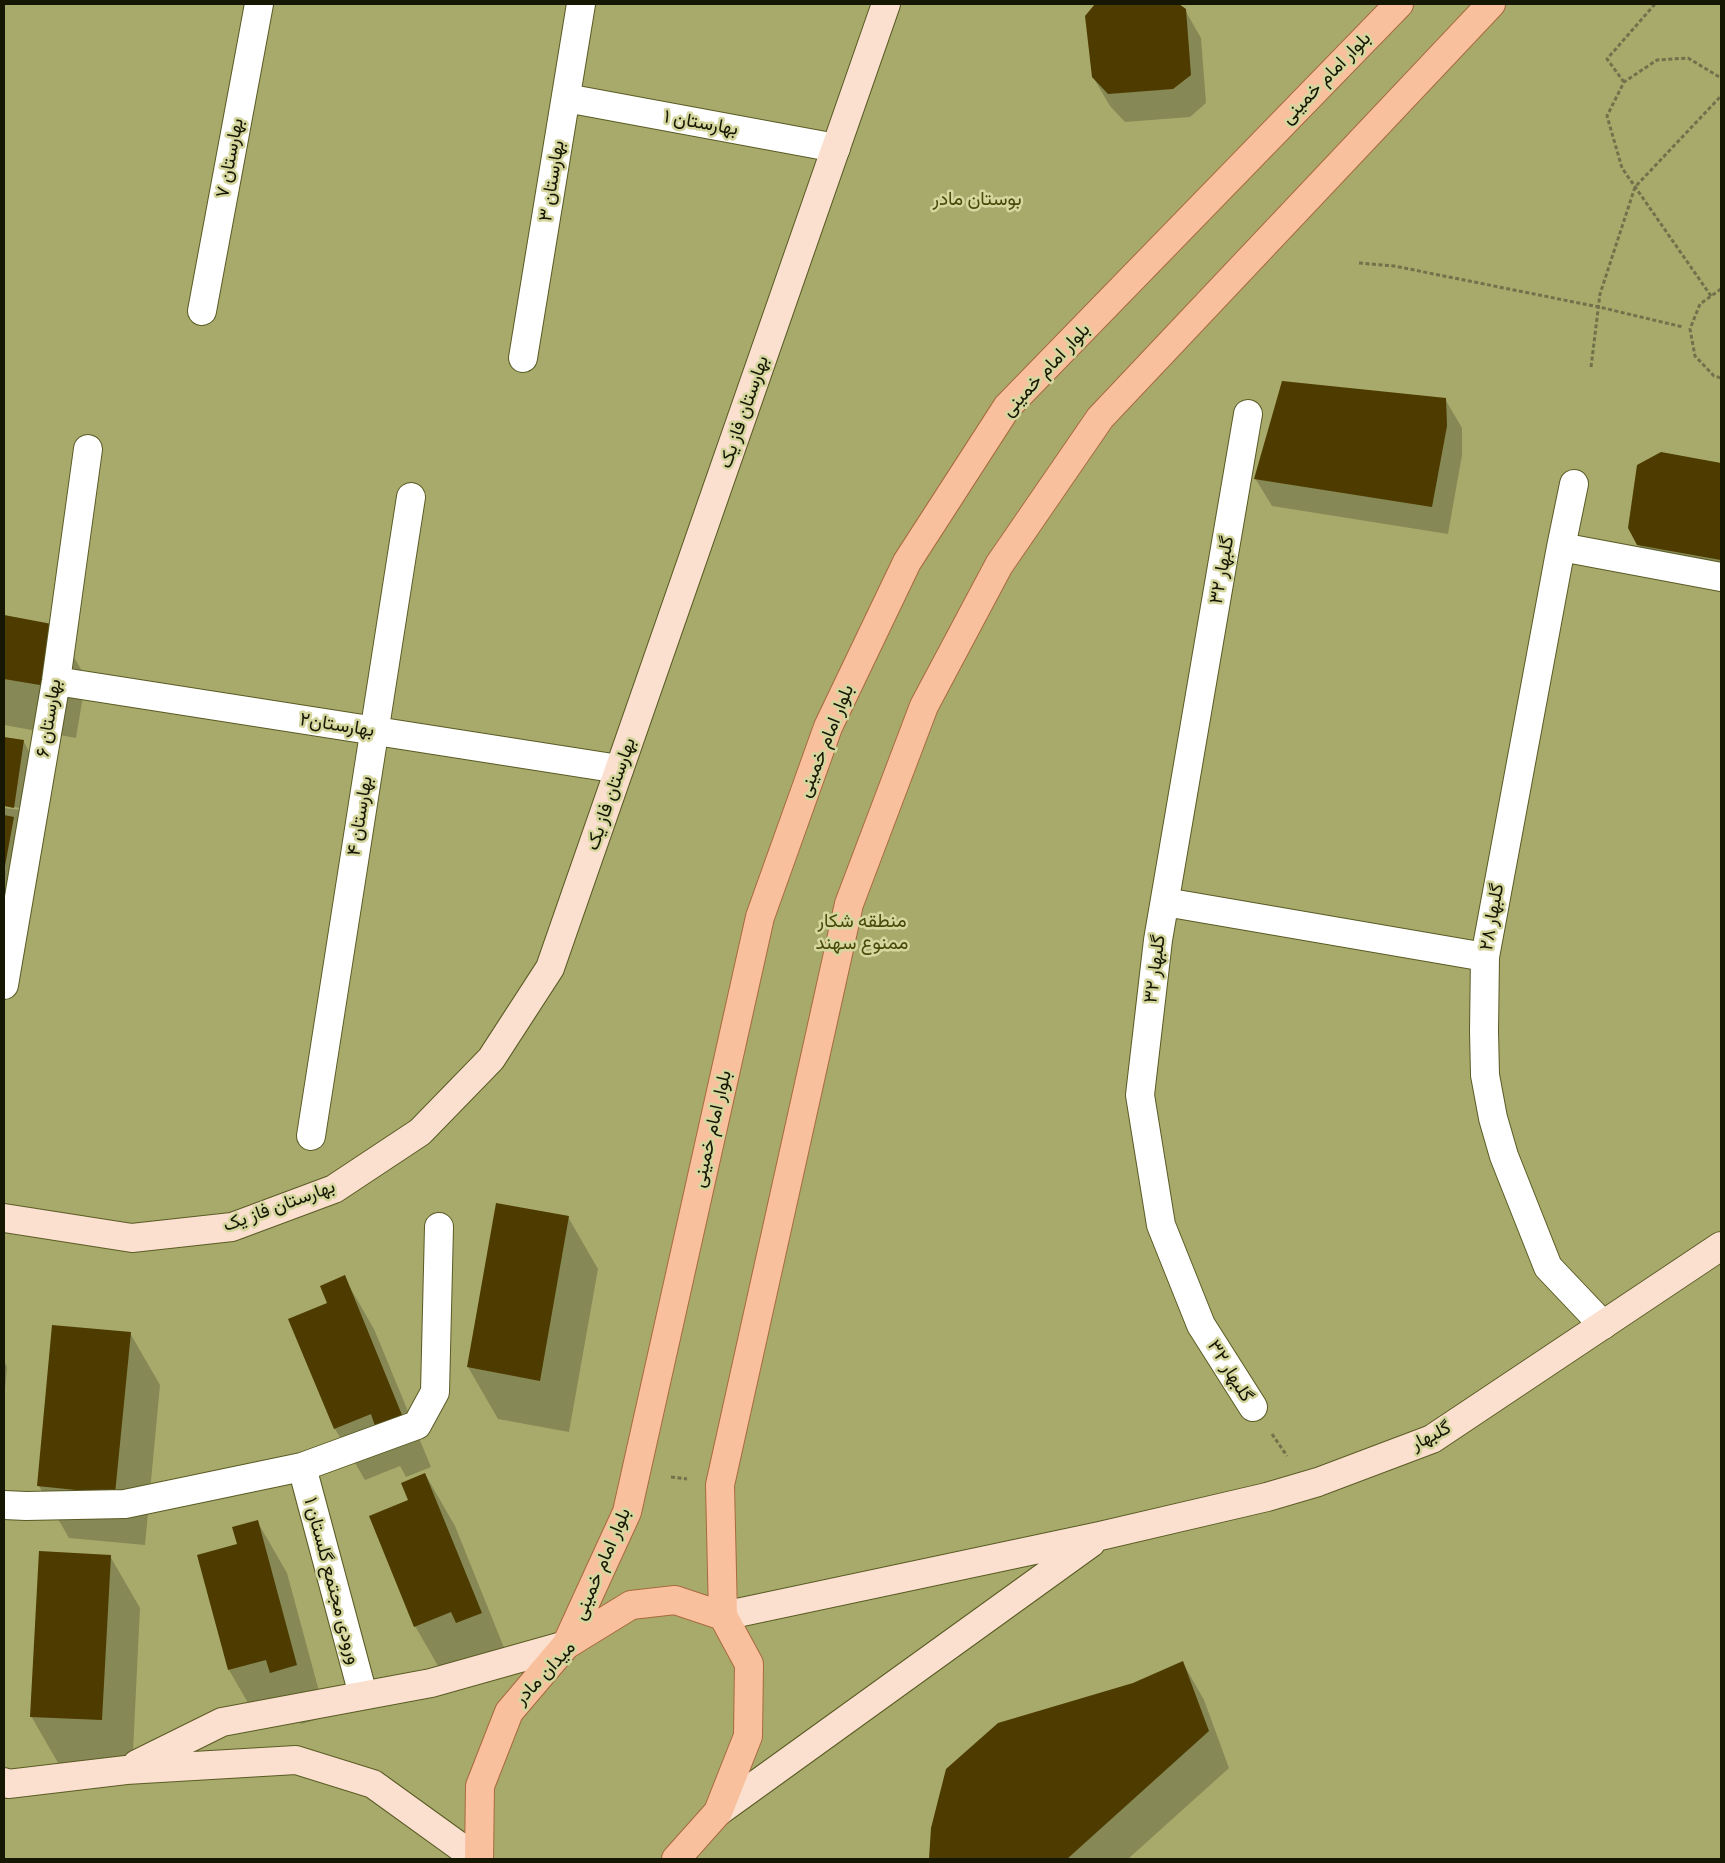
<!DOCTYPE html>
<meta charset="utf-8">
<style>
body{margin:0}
#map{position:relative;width:1725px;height:1863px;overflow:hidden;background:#c8ca92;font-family:Cabin,sans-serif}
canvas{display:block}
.frame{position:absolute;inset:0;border:5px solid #161702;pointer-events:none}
</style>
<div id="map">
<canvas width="1725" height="1863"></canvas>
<div class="frame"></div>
</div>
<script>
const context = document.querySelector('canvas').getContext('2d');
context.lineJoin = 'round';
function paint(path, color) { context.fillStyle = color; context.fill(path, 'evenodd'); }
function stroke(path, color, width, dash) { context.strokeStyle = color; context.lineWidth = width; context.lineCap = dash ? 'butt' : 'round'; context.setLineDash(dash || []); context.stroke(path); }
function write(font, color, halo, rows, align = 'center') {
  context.font = font + ' Cabin,Vazirmatn,sans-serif'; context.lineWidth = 5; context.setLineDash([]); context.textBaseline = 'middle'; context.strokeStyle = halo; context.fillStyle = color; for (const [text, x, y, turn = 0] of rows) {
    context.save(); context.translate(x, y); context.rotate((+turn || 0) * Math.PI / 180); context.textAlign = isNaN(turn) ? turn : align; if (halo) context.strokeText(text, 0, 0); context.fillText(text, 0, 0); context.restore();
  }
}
const green = new Path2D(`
 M4,4H1721V1859H4Z`);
const shadow = new Path2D(`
 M1097,4H1177L1185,10L1201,38L1206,103L1190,117L1125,122L1110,106L1093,77L1086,16Z
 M1445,399L1462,428V455L1448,534L1272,506L1255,478Z
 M1661,454L1721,465V585L1655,573L1629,528Z
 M4,616L56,626L86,678L76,738L4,725Z
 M4,738L24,742L34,761L4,955V808L20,810V808L4,805Z
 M497,1205L568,1217L598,1269L569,1432L498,1419L468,1367Z
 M344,1277L374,1329L431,1467L406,1477L400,1466L365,1480L335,1429L329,1303Z
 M130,1333L160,1385L145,1545L69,1538L39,1486Z
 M4,1361L7,1367L4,1399Z
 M425,1474L455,1526L511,1665L445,1678L415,1626L409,1501Z
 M257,1521L287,1573L326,1717L301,1724L294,1713L259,1722L229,1670L199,1556L239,1545Z
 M110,1556L140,1608L132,1772L61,1768L31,1716Z
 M1183,1663L1204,1700L1229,1768L1128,1859H931L932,1828L1134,1684Z`);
const building = new Path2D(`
 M1095,4H1179L1186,9L1191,75L1173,89L1108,94L1092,77L1085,16Z
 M1282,381L1446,398L1447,426L1432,507L1254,479Z
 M1661,452L1721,463V560L1637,545L1628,528L1637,465Z
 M4,615L57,625L46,686L4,679Z
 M4,737L24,740L14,808L4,806Z
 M4,815L14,817L5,866H4Z
 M496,1203L569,1216L540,1381L467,1367Z
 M345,1275L402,1415L375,1426L371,1414L334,1429L288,1319L327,1303L320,1286Z
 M52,1325L131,1332L115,1494L37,1486Z
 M425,1473L482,1613L456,1623L451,1612L414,1627L369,1516L408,1500L401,1483Z
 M258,1520L297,1665L270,1673L266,1660L228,1670L197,1555L237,1544L232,1527Z
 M39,1551L111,1555L102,1720L30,1717Z
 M1183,1661L1209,1731L1067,1859H929L931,1828L946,1769L998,1723L1133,1683Z`);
const path = new Path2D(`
 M1624,82L1607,59L1655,4
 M1359,263L1394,266L1599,307L1683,327
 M1721,289L1700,304L1690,329L1695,356L1714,376L1721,378
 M1711,296L1622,168L1607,116L1624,82L1657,60L1688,58L1721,78
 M1591,367L1600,294L1635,187L1721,96
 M1272,1434L1287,1456
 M671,1477L687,1479`);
const street = new Path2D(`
 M566,98L836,148
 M202,311L259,4
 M523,358L581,4
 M1248,414L1158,940L1140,1095L1161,1225L1201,1325L1253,1407
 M1574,484L1561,547L1485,957L1484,1031L1485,1075L1493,1118L1504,1156L1548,1267L1603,1325
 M1561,547L1721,577
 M56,681L619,769
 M1165,902L1485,957
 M4,985L56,681L88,449
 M311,1136L411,497
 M302,1467L363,1695
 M4,1505L26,1506L125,1504L302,1467L417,1425L435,1392L439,1227`);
const secondary = new Path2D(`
 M4,1218L132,1238L232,1227L334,1189L420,1132L491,1059L550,968L886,4
 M723,1616L1100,1536L1267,1497L1318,1482L1432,1439L1721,1246
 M137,1764L222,1722L431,1683L566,1645
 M4,1782L8,1784L126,1770L296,1760L373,1784L477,1859
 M718,1812L1091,1543`);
const primary = new Path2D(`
 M723,1616L720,1485L849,904L924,706L999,565L1100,418L1491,4
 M566,1645L627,1512L760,917L828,727L907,562L1007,407L1399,4
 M479,1859L480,1786L509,1712L566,1645L631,1605L675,1600L723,1616L749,1664L748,1736L718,1812L676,1859`);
const streetNames = [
 ["بلوار امام خمینی",1326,78,-46],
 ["بهارستان ۱",701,123,10],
 ["بهارستان ۷",230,158,-79],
 ["بهارستان ۳",552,181,-81],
 ["بلوار امام خمینی",1046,370,-47],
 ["بهارستان فاز یک",744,412,-71],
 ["گلبهار ۳۲",1222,570,-80],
 ["بهارستان ۶",49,718,-81],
 ["بهارستان۲",337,725,9],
 ["بلوار امام خمینی",826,741,-68],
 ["بهارستان فاز یک",611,794,-71],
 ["بهارستان ۴",360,816,-81],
 ["گلبهار ۲۸",1492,917,-80],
 ["گلبهار ۳۲",1155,969,-83],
 ["بلوار امام خمینی",712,1129,-77],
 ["بهارستان فاز یک",279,1206,-20],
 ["گلبهار ۳۲",1230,1371,58],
 ["گلبهار",1431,1436,-27],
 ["بلوار امام خمینی",602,1564,-67],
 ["ورودی مجتمع گلستان ۱",332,1581,75],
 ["میدان مادر",545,1673,-47]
];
const parkNames = [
 ["بوستان مادر",977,199],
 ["منطقه شکار",862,921],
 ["ممنوع سهند",862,943]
];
paint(green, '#a8aa6b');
paint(shadow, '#0003');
paint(building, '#4d3b00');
stroke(street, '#5a5b25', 30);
stroke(secondary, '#5a5b25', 30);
stroke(primary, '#a76a3e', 30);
stroke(path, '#70724b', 3, [4, 2.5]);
stroke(street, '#fff', 28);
stroke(secondary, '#fce0cf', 28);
stroke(primary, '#f9c09e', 28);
write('19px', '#161702', '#d5d79f', streetNames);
write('19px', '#494909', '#d5d79f', parkNames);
</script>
